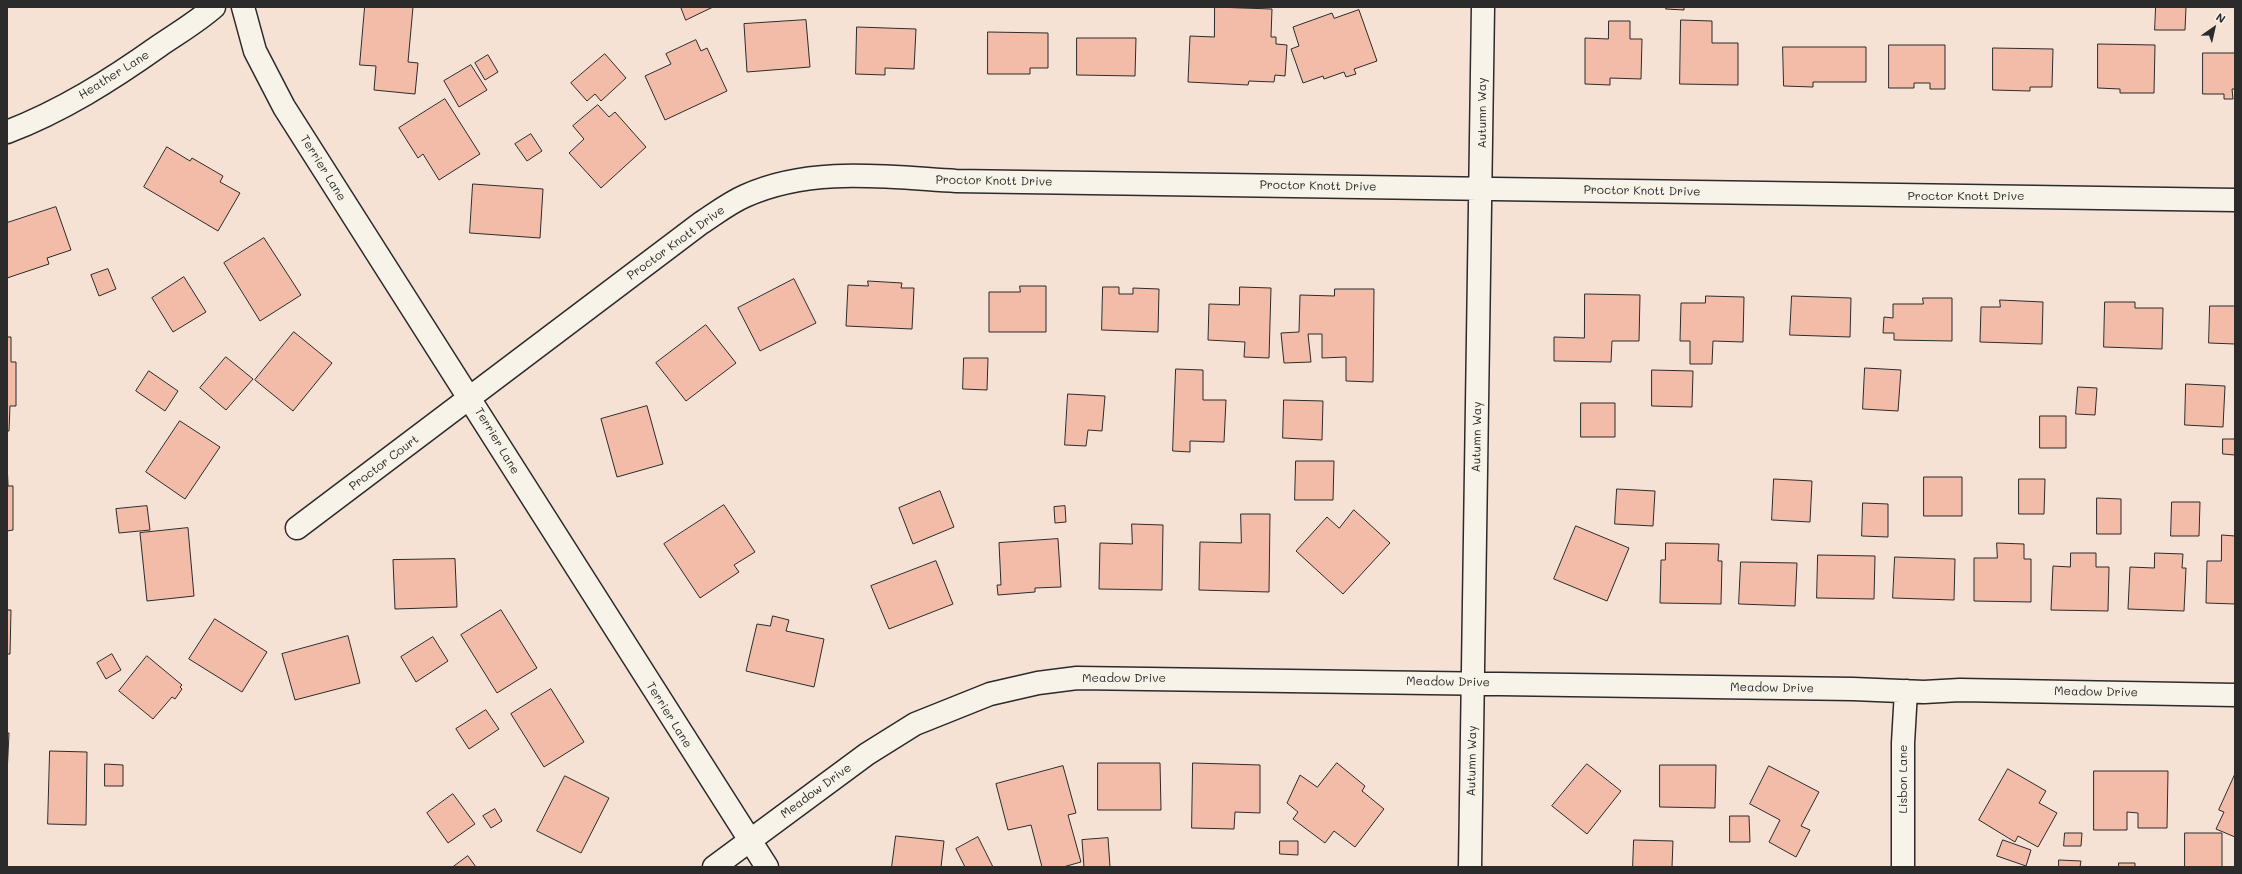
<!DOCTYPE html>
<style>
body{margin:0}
#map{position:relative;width:2242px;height:874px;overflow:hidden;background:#f6e2d5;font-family:Mali,sans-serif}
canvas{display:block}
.frame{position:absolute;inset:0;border:8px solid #2b2b2b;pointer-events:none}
.north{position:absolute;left:2194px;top:8px;width:40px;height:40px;-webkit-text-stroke:3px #f7f3e8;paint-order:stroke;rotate:34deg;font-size:11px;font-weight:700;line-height:16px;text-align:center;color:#2b2b2b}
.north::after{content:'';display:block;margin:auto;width:14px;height:18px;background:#2b2b2b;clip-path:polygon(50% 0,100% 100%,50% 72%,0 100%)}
</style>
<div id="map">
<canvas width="2242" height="874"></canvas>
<div class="frame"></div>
<div class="north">N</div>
</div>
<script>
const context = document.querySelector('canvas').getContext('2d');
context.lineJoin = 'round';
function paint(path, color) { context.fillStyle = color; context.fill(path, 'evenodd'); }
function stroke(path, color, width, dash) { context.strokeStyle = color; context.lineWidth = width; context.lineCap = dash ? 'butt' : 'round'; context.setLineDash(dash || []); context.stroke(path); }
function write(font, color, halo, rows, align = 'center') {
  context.font = font + ' Mali,sans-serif'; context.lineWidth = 3; context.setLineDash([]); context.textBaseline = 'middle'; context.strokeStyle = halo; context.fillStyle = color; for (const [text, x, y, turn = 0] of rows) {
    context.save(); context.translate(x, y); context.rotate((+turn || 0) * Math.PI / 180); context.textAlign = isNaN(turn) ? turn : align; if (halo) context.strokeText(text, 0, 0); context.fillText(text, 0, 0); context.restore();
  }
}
const building = new Path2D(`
 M365,7H413L408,62L418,63L415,94L374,90L376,66L360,65Z
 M681,7H713L686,20Z
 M1215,7L1272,9L1271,37H1276V44L1287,45L1285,76L1275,75L1274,82L1249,81L1248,85L1188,82L1190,36L1214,37Z
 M1667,7H1684V10L1666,9Z
 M2156,7H2186L2185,30H2155Z
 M1359,10L1377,61L1354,69L1356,74L1346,77L1344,72L1324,79L1323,76L1303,83L1291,49L1299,46L1293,27L1332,13L1334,18Z
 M806,20L810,67L747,72L744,24Z
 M1681,20L1712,21V43H1738V85L1680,84Z
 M1609,21H1630V39H1642L1641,79L1610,78V85L1585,84V38L1608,39Z
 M857,27L916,29L914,69L885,68V75L856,74Z
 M988,32L1048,33V68H1030V74H988Z
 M1077,38H1136L1135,76L1077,75Z
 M696,40L701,51L707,48L727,91L665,120L645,76L671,64L666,54Z
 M2098,44L2155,45L2154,93H2120V89L2098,88Z
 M1889,45H1945V89H1930V83H1914V88H1889Z
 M1783,47H1866V82H1813V87L1784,86Z
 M1993,48L2053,49L2052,87H2030V91L1993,90Z
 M2203,53H2235V89H2232L2233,99H2224V94H2203Z
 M605,54L626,78L601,101L595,94L587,101L571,83Z
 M488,55L498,72L485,80L475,63Z
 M471,65L487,90L459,107L444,81Z
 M445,99L480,154L439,180L423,154L418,158L399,128Z
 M598,105L609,117L615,112L646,147L601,188L569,153L584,139L573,126Z
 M531,134L542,151L527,161L515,144Z
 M167,147L190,161L192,158L223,176L220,182L240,193L218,231L144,187Z
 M473,184L543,189L540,238L470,233Z
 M56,207L71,250L47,258L49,264L7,278V223Z
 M264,238L301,295L260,321L224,263Z
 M108,269L116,289L99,296L91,275Z
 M184,277L206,312L173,332L152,298Z
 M794,279L816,323L760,351L738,308Z
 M868,281L902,283L901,288H914L912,329L846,326L848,285L868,286Z
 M1020,286H1046V332H989V292H1020Z
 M1103,287H1119V294H1133V288L1159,289L1158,332L1102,330Z
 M1240,287L1271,288L1269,358L1244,357L1245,342L1208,340L1209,304L1239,305Z
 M1335,289H1374L1373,382L1346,381V357L1322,358V334H1308L1311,362L1284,363L1281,333L1299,332L1300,295L1334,296Z
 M1585,294L1640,295L1639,341H1612L1611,362L1554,361V337L1584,338Z
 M1706,296L1744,297L1743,342L1713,341L1712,364H1690V341H1680L1681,303H1705Z
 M1792,296L1851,298L1850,337L1790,335Z
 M1923,298H1952V341L1894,340V333H1883L1884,317L1893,318V304H1923Z
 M2000,300L2043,302L2042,344L1980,342L1981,307H2000Z
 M2105,302H2135V308H2163L2162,349L2104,347Z
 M2210,306H2235V344L2209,343Z
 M706,325L736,363L686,401L656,363Z
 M294,332L332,363L293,411L255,380Z
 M7,337H11V362H16V406H10L9,431H7Z
 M226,357L253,379L226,410L200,388Z
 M964,358H988L987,390L963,389Z
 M1865,368L1901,370L1898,411L1863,409Z
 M1176,369L1203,370V400H1226L1224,442L1190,441V452L1173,451Z
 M1652,370L1693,371L1692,407L1652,406Z
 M149,371L178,391L165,411L136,391Z
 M2186,384L2225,386L2223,427L2185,425Z
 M2078,387L2097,388L2095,415L2076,414Z
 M1068,394L1105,396L1102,431L1088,430L1086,446L1065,445Z
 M1284,400L1323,401L1322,440L1283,438Z
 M1581,403H1615V437H1581Z
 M647,406L663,464L617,477L601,419Z
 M2040,416H2066V448H2040Z
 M180,421L220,447L185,499L146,472Z
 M2223,439H2235V455L2223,454Z
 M7,461L8,486H13V530L7,531Z
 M1296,461H1334L1333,500H1295Z
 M1924,477H1962V516H1924Z
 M1774,479L1812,481L1810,522L1772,520Z
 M2019,479H2045L2044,514H2019Z
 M1617,489L1655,491L1653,526L1615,524Z
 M940,491L954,527L913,544L899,508Z
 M2097,498L2121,499V534H2097Z
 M2172,502H2200L2199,536H2171Z
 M1863,503L1888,504V537L1862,536Z
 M724,505L755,552L734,565L739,572L700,598L664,544Z
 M147,506L150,530L119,533L116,509Z
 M1065,506L1066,522L1055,523L1054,507Z
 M1354,510L1390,543L1343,594L1296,551L1327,517L1339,528Z
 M1241,514H1270L1269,592L1199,590L1200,542L1241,543Z
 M1132,524L1163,525L1162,590L1099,589L1100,543L1132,544Z
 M1576,526L1629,548L1607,601L1554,579Z
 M188,528L194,596L147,601L140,533Z
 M2222,535L2235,536V604L2206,603L2207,561H2221Z
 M1058,539L1061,587L1035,588V592L998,595L997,585H1001L999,543Z
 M1666,543L1719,544L1718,561H1722L1721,604L1660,603L1661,560H1665Z
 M1997,543L2024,544V559H2031V602L1974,601V558H1997Z
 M2071,553H2096V567H2109L2108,611L2051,610L2053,566L2070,567Z
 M2155,553L2183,554L2182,568H2186L2184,611L2128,609L2130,567L2154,568Z
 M1818,555L1875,556L1874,599L1817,598Z
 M1895,557L1955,559L1954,600L1893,598Z
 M455,559L457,607L395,609L393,560Z
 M936,561L953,604L889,629L871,586Z
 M1741,562L1797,563L1795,606L1739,604Z
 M7,610H11L10,654H7Z
 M501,610L537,668L497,693L461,635Z
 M773,616L789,620L786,631L824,639L814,687L746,671L757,624L770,626Z
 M215,619L267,652L242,692L189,659Z
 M348,636L360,683L295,700L282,654Z
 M433,637L448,661L416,682L401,657Z
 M112,654L121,670L106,679L97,663Z
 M147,656L182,685L180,687L182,689L175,699L172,697L153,719L119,691Z
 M551,689L584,742L544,767L511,714Z
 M486,710L499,729L469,749L456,729Z
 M7,733H9L7,775Z
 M50,751L87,752L86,825L48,824Z
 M1098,763H1160L1161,810H1098Z
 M1193,763L1260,765V813L1235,812L1234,829L1192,828Z
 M1337,763L1365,786L1362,791L1384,809L1355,847L1334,831L1325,843L1293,819L1298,812L1287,803L1300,775L1317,787Z
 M105,764L123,765V786H105Z
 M1587,764L1621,791L1587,834L1552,806Z
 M1660,765H1716L1715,808L1660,807Z
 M1063,766L1076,813L1068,815L1081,862L1063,867H1042L1031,825L1008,830L996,784Z
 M1769,766L1819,792L1801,826L1810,830L1796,857L1769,842L1780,820L1750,804Z
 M2008,769L2046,791L2039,803L2057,813L2038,847L2018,836L2015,842L1979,820Z
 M2094,771H2168L2167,828H2138V813L2127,812V830H2094Z
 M2235,774V837L2216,829L2224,812L2219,810Z
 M565,776L609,798L581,853L537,831Z
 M453,794L475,824L448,843L427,813Z
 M495,809L502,821L491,828L483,816Z
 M1730,816H1749L1750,842H1730Z
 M2065,833H2082L2081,846H2064Z
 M2185,833H2222V867H2185Z
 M896,836L944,841L941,867H892Z
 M978,837L993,867H965L956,849Z
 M1108,838L1110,867H1084L1082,840Z
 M1634,840L1673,841L1672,867H1633Z
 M2003,840L2031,850L2026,866L1997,856Z
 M1280,841H1298V855L1280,854Z
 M468,856L476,867H453Z
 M2059,860L2081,861L2080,867H2059Z
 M2119,863H2135V867H2119Z`);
const minor = new Path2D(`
 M243,7L255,51L284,107L767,867
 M7,132C62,111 111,80 159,46C178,33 197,22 214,7
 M297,528L701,223C715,214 729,203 745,196C811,166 887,177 956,181L2235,200
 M714,867L867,754L915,724L990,694L1038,683L1077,678L1853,689L1924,692L1960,690L2235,695
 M1470,867L1483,7
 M1903,867V743L1906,691`);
const streetNames = [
 ["Heather Lane",114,75,-32],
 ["Autumn Way",1482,113,-90],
 ["Terrier Lane",323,168,58],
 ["Proctor Knott Drive",994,181,1],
 ["Proctor Knott Drive",1318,186,1],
 ["Proctor Knott Drive",1642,191,1],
 ["Proctor Knott Drive",1966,196],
 ["Proctor Knott Drive",676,243,-36],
 ["Autumn Way",1477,437,-89],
 ["Terrier Lane",497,441,59],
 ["Proctor Court",384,463,-37],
 ["Meadow Drive",1124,678],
 ["Meadow Drive",1448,682,1],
 ["Meadow Drive",1772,688,1],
 ["Meadow Drive",2096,692,1],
 ["Terrier Lane",669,715,58],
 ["Autumn Way",1472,761,-89],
 ["Lisbon Lane",1903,779,-90],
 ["Meadow Drive",816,791,-36]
];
paint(building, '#f3bca8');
stroke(building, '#2b2b2b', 1);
stroke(minor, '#2b2b2b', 25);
stroke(minor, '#f7f3e8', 22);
write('12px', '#2b2b2b', '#f7f3e8', streetNames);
</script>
